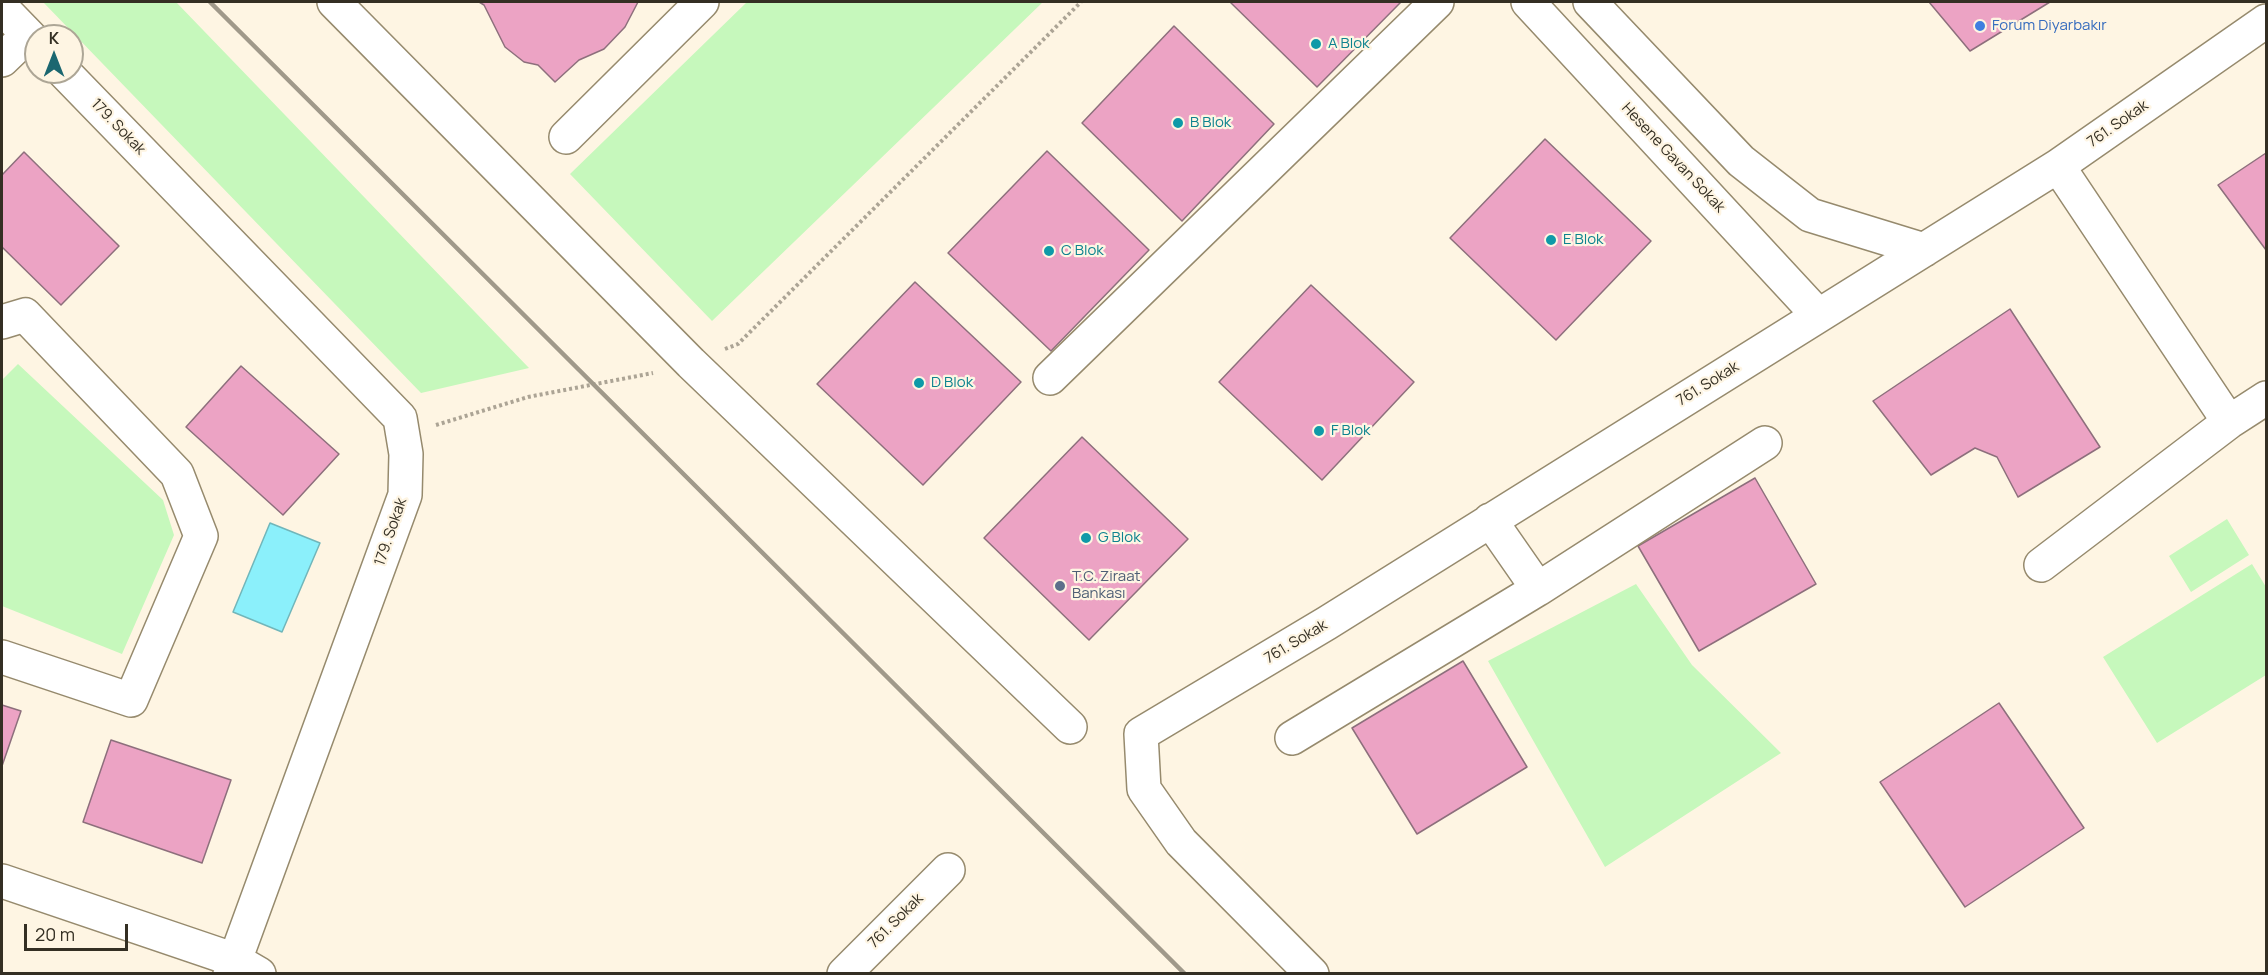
<!DOCTYPE html>
<meta charset="utf-8">
<style>
body{margin:0}
#map{position:relative;width:2268px;height:975px;overflow:hidden;background:#fef5e3;font-family:Manrope,sans-serif}
canvas{display:block}
.frame{position:absolute;inset:0;border:3px solid #342f23;pointer-events:none}
.north{position:absolute;left:24px;top:24px;width:60px;height:60px;box-sizing:border-box;background:#fef5e3;border:2px solid #ada696;border-radius:50%;rotate:0deg;font-size:16px;font-weight:700;line-height:24px;text-align:center;color:#342f23}
.north::after{content:'';display:block;margin:auto;width:21px;height:27px;background:#1b6770;clip-path:polygon(50% 0,100% 100%,50% 72%,0 100%)}
.scale{position:absolute;left:24px;top:924px;width:104px;height:27px;box-sizing:border-box;border:3px solid #342f23;border-top:0;padding-left:8px;font-size:18px;line-height:21px;white-space:nowrap;color:#342f23;-webkit-text-stroke:4px #fef5e3;paint-order:stroke}
</style>
<div id="map">
<canvas width="2268" height="975"></canvas>
<div class="frame"></div>
<div class="north">K</div>
<div class="scale">20 m</div>
</div>
<script>
const context = document.querySelector('canvas').getContext('2d');
context.lineJoin = 'round';
function paint(path, color) { context.fillStyle = color; context.fill(path, 'evenodd'); }
function stroke(path, color, width, dash) { context.strokeStyle = color; context.lineWidth = width; context.lineCap = dash ? 'butt' : 'round'; context.setLineDash(dash || []); context.stroke(path); }
function write(font, color, halo, rows, align = 'center') {
  context.font = font + ' Manrope,sans-serif'; context.lineWidth = 4.5; context.setLineDash([]); context.textBaseline = 'middle'; context.strokeStyle = halo; context.fillStyle = color; for (const [text, x, y, turn = 0] of rows) {
    context.save(); context.translate(x, y); context.rotate((+turn || 0) * Math.PI / 180); context.textAlign = isNaN(turn) ? turn : align; if (halo) context.strokeText(text, 0, 0); context.fillText(text, 0, 0); context.restore();
  }
}
const green = new Path2D(`
 M43,2H176L529,368L421,393Z
 M747,2H1043L712,321L570,174Z
 M18,364L163,500L174,535L122,654L2,606V380Z
 M2227,519L2249,555L2191,592L2169,556Z
 M2252,564L2266,587V675L2157,743L2103,657Z
 M1636,584L1692,665L1781,753L1605,867L1488,661Z`);
const water = new Path2D(`
 M270,523L320,543L282,632L233,612Z`);
const building = new Path2D(`
 M479,2H638L625,27L604,49L579,60L555,82L538,65L524,62L505,47L484,5Z
 M1230,2H1401L1317,87Z
 M1929,2H2050L1970,51Z
 M1174,26L1274,124L1182,221L1082,123Z
 M1545,139L1651,241L1556,340L1450,238Z
 M1047,151L1149,250L1051,351L948,253Z
 M24,152L119,246L61,305L2,247V175Z
 M2266,153V250L2218,185Z
 M915,282L1021,382L923,485L817,384Z
 M1311,285L1414,382L1322,480L1219,382Z
 M2010,309L2100,447L2018,497L1997,457L1975,448L1931,475L1873,401Z
 M241,366L339,454L283,515L186,427Z
 M1082,437L1188,539L1089,640L984,538Z
 M1755,478L1816,584L1699,651L1638,546Z
 M1463,661L1527,767L1417,834L1352,728Z
 M1999,703L2084,828L1965,907L1880,782Z
 M2,705L21,711L2,766Z
 M111,740L231,780L202,863L83,822Z`);
const path = new Path2D(`
 M725,349L738,344L1081,2
 M436,425L528,397L653,373`);
const minor = new Path2D(`
 M334,2L691,363L1070,727
 M1528,2L1818,315
 M1590,2L1741,161L1810,215L1924,250
 M2,8L36,43
 M2,60L28,35
 M64,72L400,418L406,454L405,495L230,974
 M566,137L702,2
 M2058,166L2229,422
 M2,322L25,315L177,474L201,536L131,700L2,657
 M1050,378L1437,2
 M2041,565L2229,422L2266,398
 M1538,589L1765,443
 M1292,738L1538,589L1490,520
 M2,881L235,960L259,974
 M844,974L948,870
 M1312,974L1181,842L1144,789L1141,734L1327,623L2058,166L2266,21`);
const rail = new Path2D(`
 M210,2L1185,974`);
const markers = [
 [1980,26,6,"#3f7fe0"],
 [1316,44,6,"#0f9aa8"],
 [1178,123,6,"#0f9aa8"],
 [1551,240,6,"#0f9aa8"],
 [1049,251,6,"#0f9aa8"],
 [919,383,6,"#0f9aa8"],
 [1319,431,6,"#0f9aa8"],
 [1086,538,6,"#0f9aa8"],
 [1060,586,6,"#5c6f8a"]
];
const shopNames = [
 ["Forum Diyarbakır",1992,26]
];
const cultureNames = [
 ["A Blok",1328,44],
 ["B Blok",1190,123],
 ["E Blok",1563,240],
 ["C Blok",1061,251],
 ["D Blok",931,383],
 ["F Blok",1331,431],
 ["G Blok",1098,538]
];
const streetNames = [
 ["761. Sokak",2118,124,-35],
 ["179. Sokak",118,127,46],
 ["Hesene Gavan Sokak",1673,158,47],
 ["761. Sokak",1708,384,-32],
 ["179. Sokak",391,532,-71],
 ["761. Sokak",1296,642,-31],
 ["761. Sokak",896,921,-45]
];
const serviceNames = [
 ["T.C. Ziraat",1072,577],
 ["Bankası",1072,594]
];
paint(green, '#c6f8bc');
paint(water, '#8bf0fb');
stroke(water, '#71b6ba', 1.5);
paint(building, '#eca3c4');
stroke(building, '#8d6f7c', 1.5);
stroke(minor, '#968a6d', 36);
stroke(path, '#aca495', 4, [3, 3]);
stroke(minor, '#fff', 33);
stroke(rail, '#a0998a', 4.5);
for (const [x, y, r, color] of markers) { const dot = new Path2D(); dot.arc(x, y, r, 0, 2 * Math.PI); context.fillStyle = color; context.fill(dot); stroke(dot, '#fef5e3', 2); }
write('15px', '#366cbe', '#fef5e3', shopNames, 'left');
write('15px', '#0d838f', '#fef5e3', cultureNames, 'left');
write('15px', '#342f23', '#fef5e3', streetNames);
write('15px', '#4e5e75', '#fef5e3', serviceNames, 'left');
</script>
